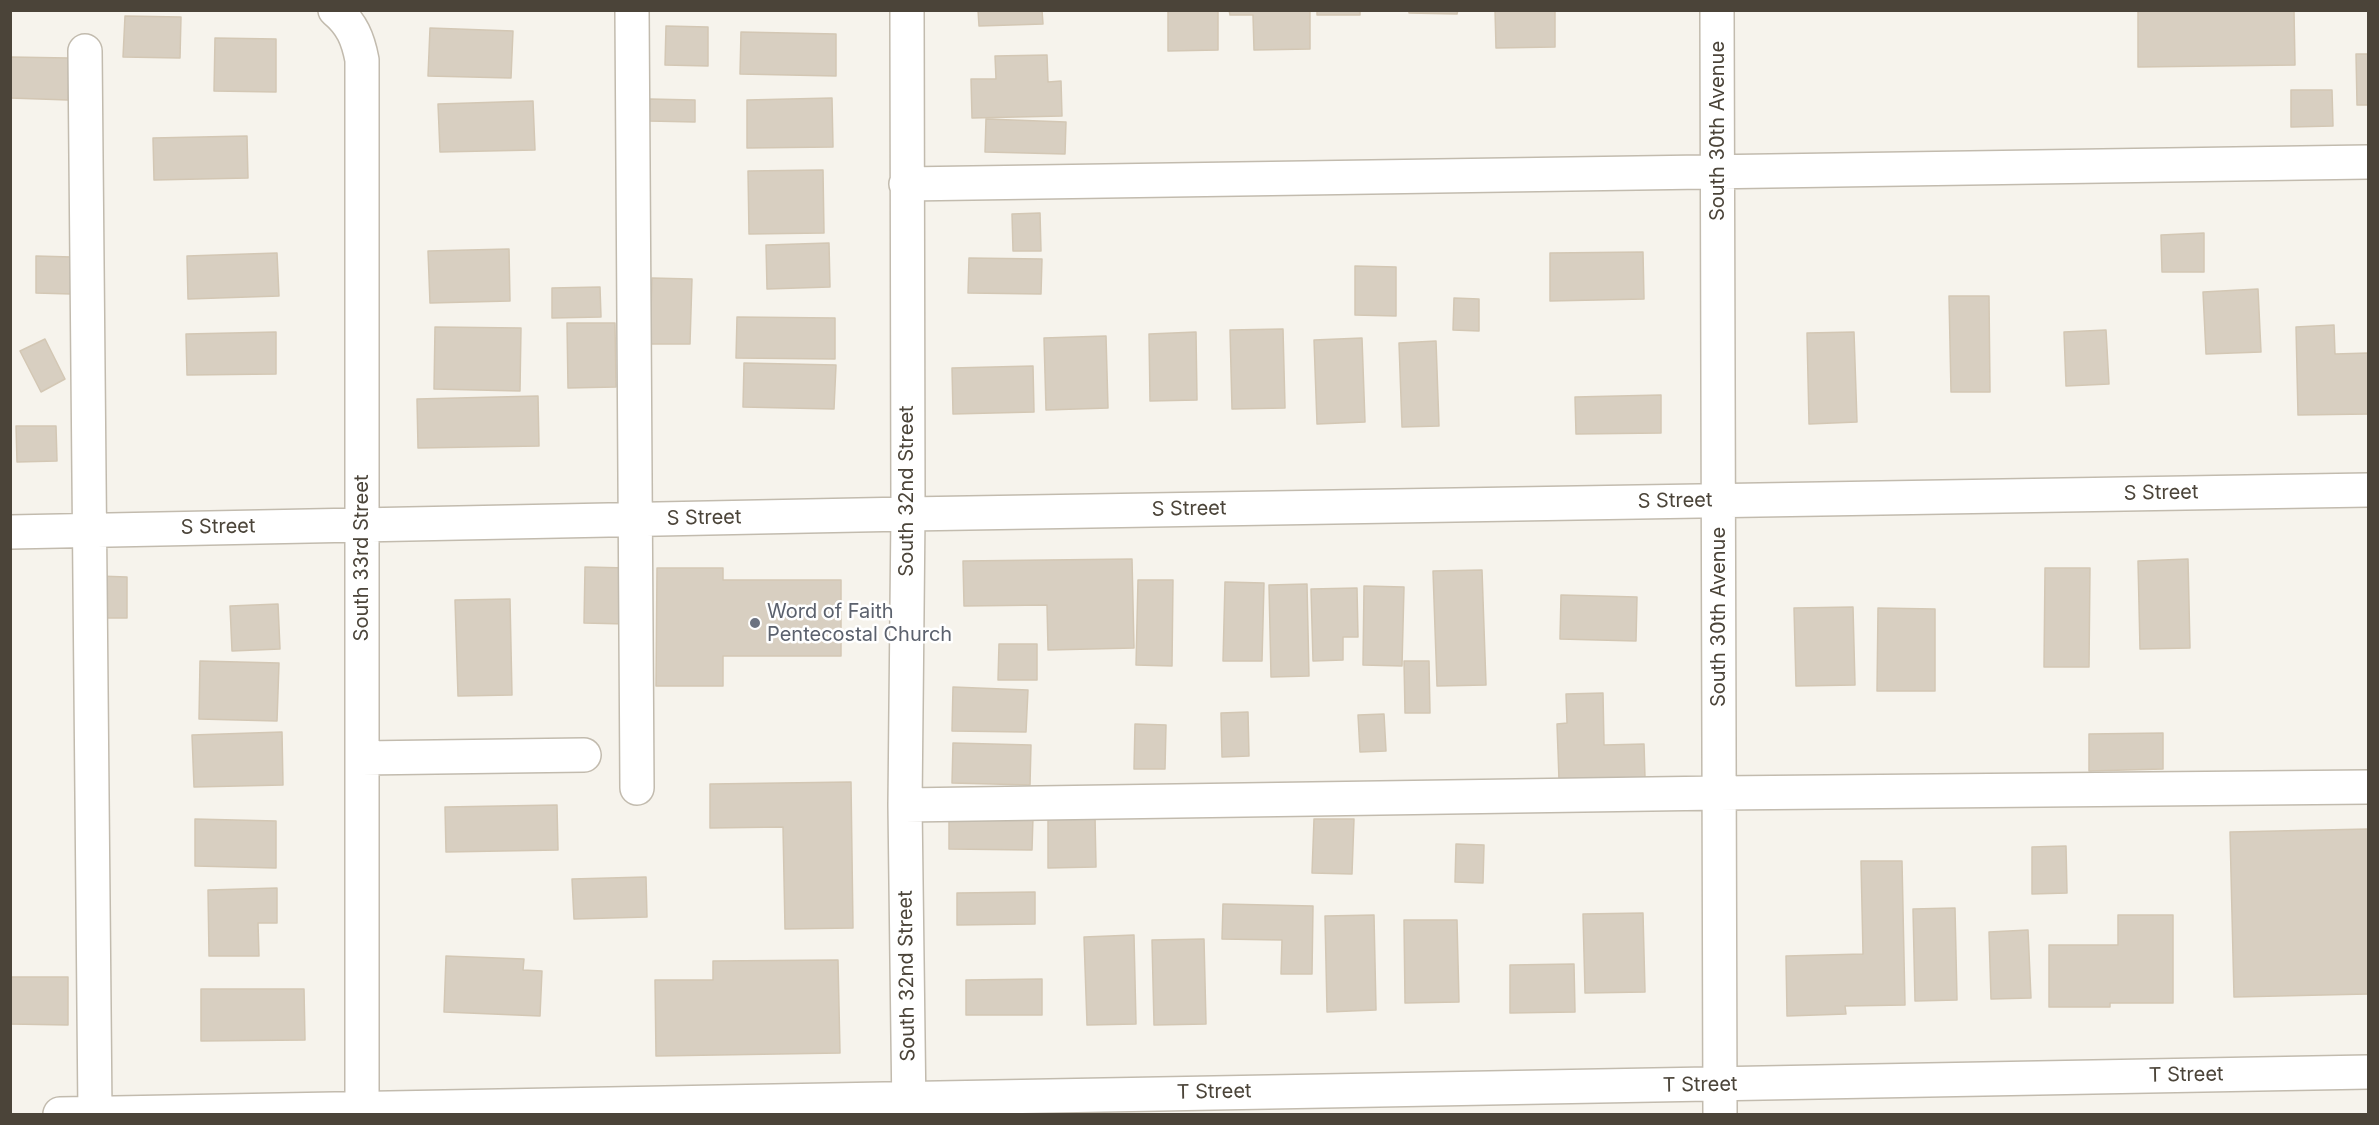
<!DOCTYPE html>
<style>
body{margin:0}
#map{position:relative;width:2379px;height:1125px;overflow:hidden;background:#f6f3ec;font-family:Inter,sans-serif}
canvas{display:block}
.frame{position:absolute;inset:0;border:12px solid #4b4439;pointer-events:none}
</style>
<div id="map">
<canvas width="2379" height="1125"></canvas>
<div class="frame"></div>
</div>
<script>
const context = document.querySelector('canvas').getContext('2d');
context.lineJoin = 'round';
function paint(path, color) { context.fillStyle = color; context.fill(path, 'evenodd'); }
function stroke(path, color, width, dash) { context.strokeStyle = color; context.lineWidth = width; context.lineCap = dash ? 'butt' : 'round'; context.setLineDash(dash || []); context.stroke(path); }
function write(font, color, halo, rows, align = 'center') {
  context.font = font + ' Inter,sans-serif'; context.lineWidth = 5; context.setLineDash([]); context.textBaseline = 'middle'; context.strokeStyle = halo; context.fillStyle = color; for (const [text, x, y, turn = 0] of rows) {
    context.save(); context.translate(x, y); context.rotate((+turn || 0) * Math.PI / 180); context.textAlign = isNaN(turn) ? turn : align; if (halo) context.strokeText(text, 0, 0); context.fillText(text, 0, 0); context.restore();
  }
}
const building = new Path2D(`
 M978,10H1042L1043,24L979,26Z
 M1168,10H1218V50L1168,51Z
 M1229,10H1310V49L1254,50L1253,15H1230Z
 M1317,10H1360V15H1317Z
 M1409,10H1458L1457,14L1409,13Z
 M1495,10H1555V47L1496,48Z
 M2138,10H2294L2295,65L2138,67Z
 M125,16L181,17L180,58L123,57Z
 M666,26L708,27V66L665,65Z
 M430,28L513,31L511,78L428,76Z
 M741,32L836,34V76L740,74Z
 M215,38L276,39V92L214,91Z
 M2356,54H2368V105H2357Z
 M1047,55L1048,82L1061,81L1062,116L972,118L971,79H996L995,56Z
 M10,57L69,58L68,100L10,98Z
 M2291,90H2332L2333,126L2291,127Z
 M832,98L833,147L747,148V100Z
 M650,99L695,100V122L649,121Z
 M533,101L535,150L440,152L438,104Z
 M986,119L1066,122L1065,154L985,152Z
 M247,136L248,178L154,180L153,138Z
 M823,170L824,233L749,234L748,171Z
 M1040,213L1041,251H1013L1012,214Z
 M2204,233V272H2162L2161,235Z
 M829,243L830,287L767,289L766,245Z
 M509,249L510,301L430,303L428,251Z
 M1643,252L1644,299L1550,301V253Z
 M277,253L279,296L188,299L187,256Z
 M36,256L72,257L71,294L36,293Z
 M969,258L1042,259L1041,294L968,293Z
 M1355,266L1396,267V316L1355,315Z
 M652,278L692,279L690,344H650Z
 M600,287L601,317L552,318V288Z
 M2258,289L2261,352L2206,354L2203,292Z
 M1949,296H1989L1990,392H1951Z
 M1454,298L1479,299V331L1453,330Z
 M737,317L835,318V359L736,358Z
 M567,323H615L616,387L568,388Z
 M2334,325L2335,354L2368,353V414L2298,415L2296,327Z
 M435,327L521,328L520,391L434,389Z
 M1283,329L1285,408L1232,409L1230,330Z
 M2106,330L2109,384L2066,386L2064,332Z
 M276,332V374L187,375L186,334Z
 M1196,332L1197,400L1150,401L1149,334Z
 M1854,332L1857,422L1809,424L1807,333Z
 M1106,336L1108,408L1046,410L1044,338Z
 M1362,338L1365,422L1317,424L1314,340Z
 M45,339L65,379L41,392L20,351Z
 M1436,341L1439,426L1402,427L1399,343Z
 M744,363L836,365L834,409L743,407Z
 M1033,366L1034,412L953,414L952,368Z
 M1661,395V433L1576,434L1575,397Z
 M538,396L539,446L418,448L417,399Z
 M16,426H56L57,461L17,462Z
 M1132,559L1134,648L1048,650L1047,605L964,606L963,561Z
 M2188,559L2190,648L2140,649L2138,561Z
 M585,567L627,568L626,624L584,623Z
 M657,568H723V580H841V656H723V686H656Z
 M2045,568H2090L2089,667H2044Z
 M1482,570L1486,685L1437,686L1433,571Z
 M98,576L127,577V618H97Z
 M1138,580H1173L1172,666L1136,665Z
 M1225,582L1264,583L1262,661H1223Z
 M1307,584L1309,676L1271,677L1269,585Z
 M1364,586L1404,587L1402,666L1363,665Z
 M1357,588L1358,637H1343V660L1313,661L1311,589Z
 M1561,595L1637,597L1636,641L1560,639Z
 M510,599L512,695L458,696L455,600Z
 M278,604L280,649L232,651L230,606Z
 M1853,607L1855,685L1796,686L1794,608Z
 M1878,608L1935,609V691H1877Z
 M999,644H1037V680H998Z
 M200,661L279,663L277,721L199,719Z
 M1404,661H1429L1430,713H1405Z
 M953,687L1028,690L1026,732L952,731Z
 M1603,693L1604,745L1644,744L1645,778L1559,780L1557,724L1567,723L1566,694Z
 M1248,712L1249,756L1222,757L1221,713Z
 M1384,714L1386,751L1360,752L1358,715Z
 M1135,724L1166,725L1165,769H1134Z
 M282,732L283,785L194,787L192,735Z
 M2163,733V769L2089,771V734Z
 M953,743L1031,745L1030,785L952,783Z
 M851,782L853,928L785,929L783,827L710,828V784Z
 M557,805L558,850L446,852L445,807Z
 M949,815L1033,817L1032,850L949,849Z
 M1048,816H1095L1096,867L1048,868Z
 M195,819L276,821V868L195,866Z
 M1314,819H1354L1352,874L1312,873Z
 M2368,829V994L2234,997L2230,832Z
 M1456,844L1484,845L1483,883L1455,882Z
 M2066,846L2067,893L2032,894V847Z
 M1861,861H1902L1905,1005L1845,1006L1846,1014L1787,1016L1786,956L1863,954Z
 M646,877L647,917L574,919L572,879Z
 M277,888V923H258L259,956H209L208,890Z
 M1035,892V924L957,925V893Z
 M1223,904L1313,906L1312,974H1281L1282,940L1222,939Z
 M1955,908L1957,1000L1915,1001L1913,909Z
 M1643,913L1645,992L1585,993L1583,914Z
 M1374,915L1376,1010L1327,1012L1325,916Z
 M2118,915H2173V1003H2110V1007H2049V945H2118Z
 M1404,920H1457L1459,1002L1405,1003Z
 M2028,930L2031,998L1991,999L1989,932Z
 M1134,935L1136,1024L1087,1025L1084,937Z
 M1204,939L1206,1024L1154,1025L1152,940Z
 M446,956L524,959L523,970L542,971L540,1016L444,1012Z
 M838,960L840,1053L656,1056L655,980H713V961Z
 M1574,964L1575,1012L1510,1013V965Z
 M10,977H68V1025L10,1024Z
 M1042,979V1015H966V980Z
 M201,989H304L305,1040L201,1041Z`);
const minor = new Path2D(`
 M335,10C352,24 358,39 362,60V1114
 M632,10L637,788
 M907,10L908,514L905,805L909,1114
 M1717,10L1720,1114
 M85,51L95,1114
 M906,184L2368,162
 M10,532L908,514L2368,490
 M362,758L584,755
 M905,805L1719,793L2368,787
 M60,1114L2368,1072`);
const markers = [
 [755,623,6,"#6b7280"]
];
const streetNames = [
 ["South 30th Avenue",1718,131,-90],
 ["South 32nd Street",907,491,-90],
 ["S Street",2161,493,-1],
 ["S Street",1675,501,-1],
 ["S Street",1189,509,-1],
 ["S Street",704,518,-1],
 ["S Street",218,527,-1],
 ["South 33rd Street",362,558,-90],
 ["South 30th Avenue",1719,617,-90],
 ["South 32nd Street",907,976,-91],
 ["T Street",2186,1075,-1],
 ["T Street",1700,1085,-1],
 ["T Street",1214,1092,-1]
];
const worshipNames = [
 ["Word of Faith",767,612],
 ["Pentecostal Church",767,635]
];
paint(building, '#d8cfc1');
stroke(building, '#d3c7b4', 1.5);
stroke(minor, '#c2bbae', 36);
stroke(minor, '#fff', 33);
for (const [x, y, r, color] of markers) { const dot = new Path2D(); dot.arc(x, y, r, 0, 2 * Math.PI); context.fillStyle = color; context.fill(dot); stroke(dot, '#fff', 2); }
write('20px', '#4b4439', '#fff', streetNames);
write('20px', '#5b616d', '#fff', worshipNames, 'left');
</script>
